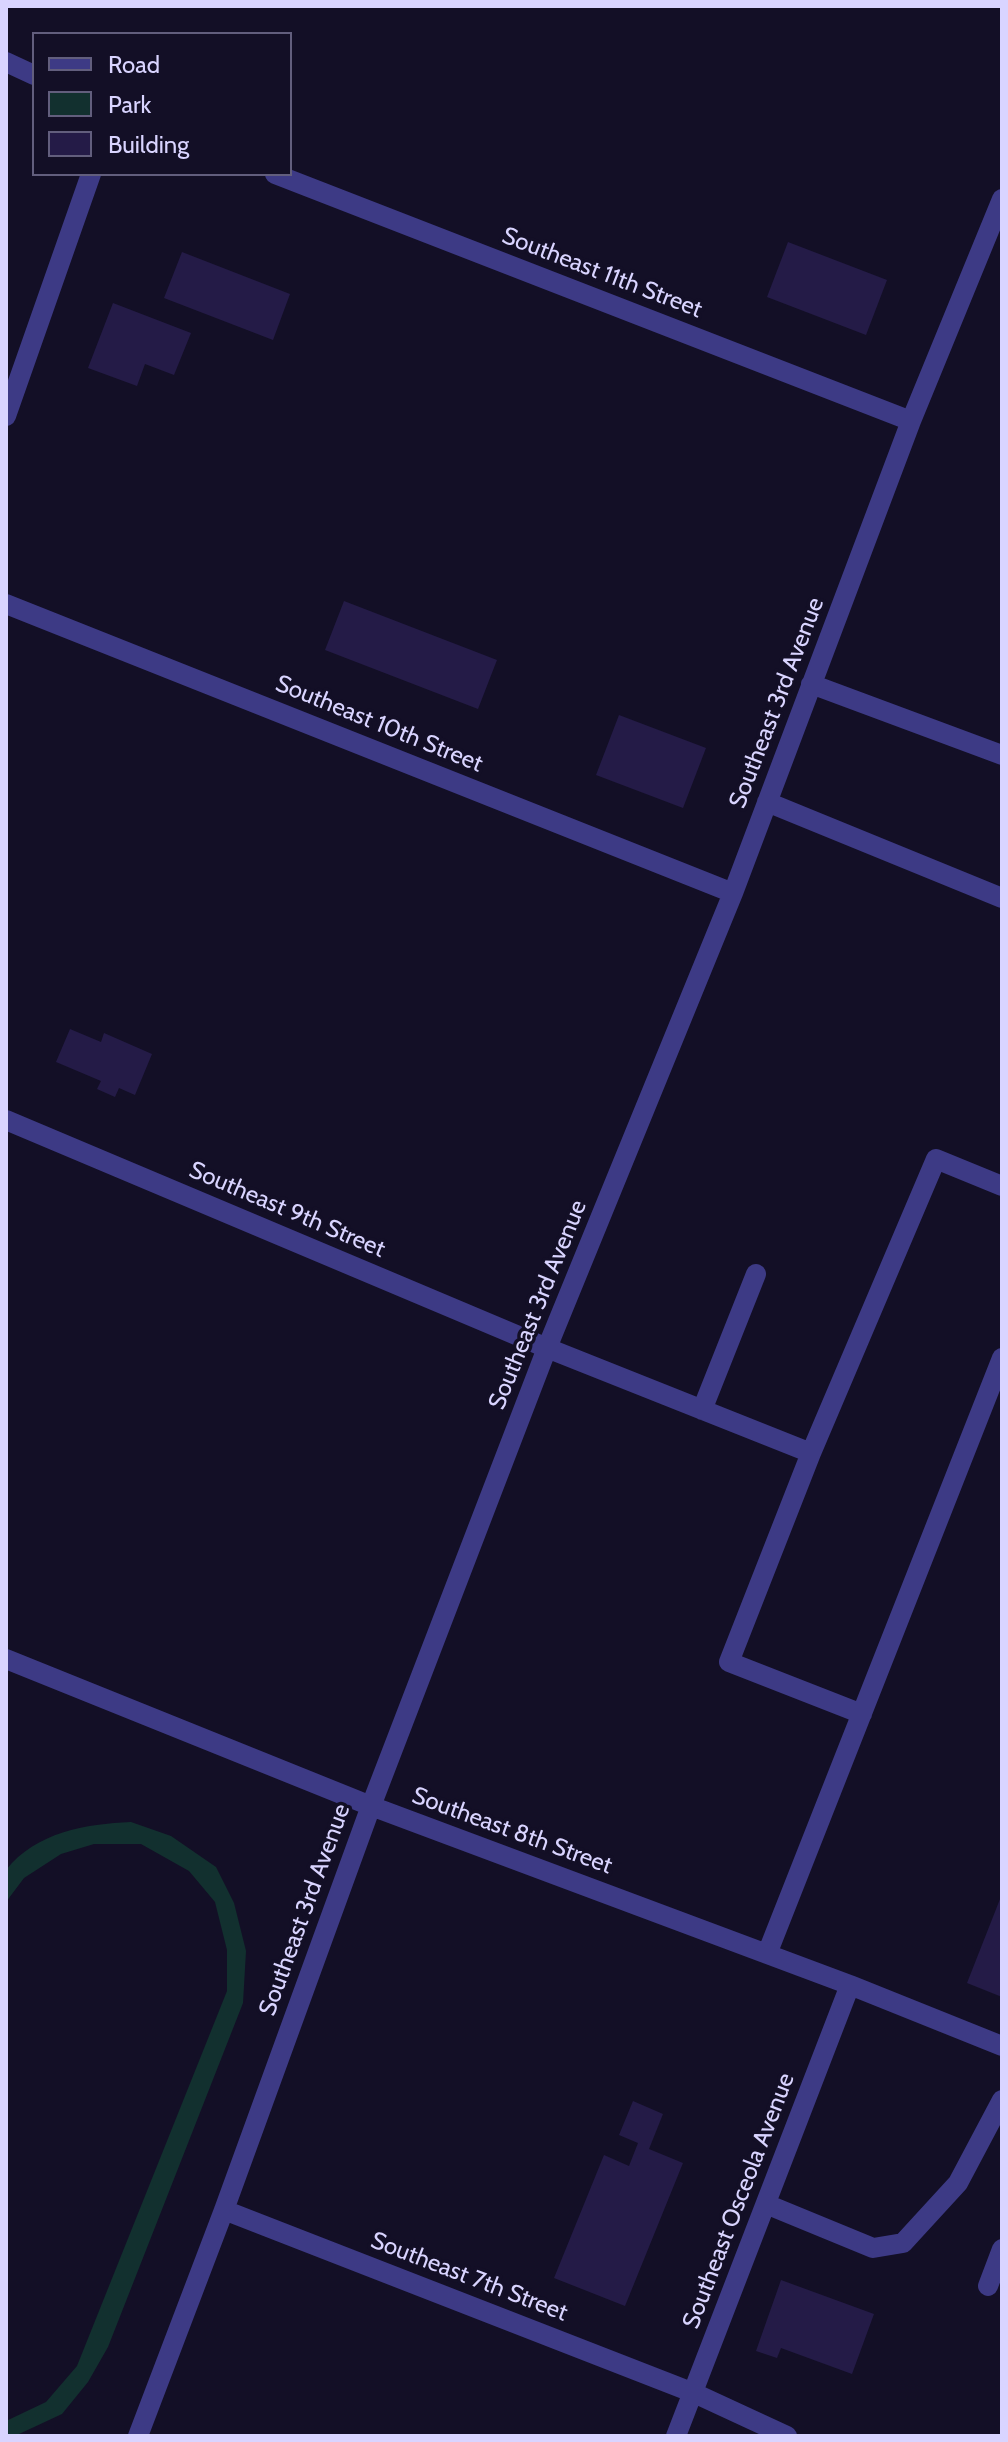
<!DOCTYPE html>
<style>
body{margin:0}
#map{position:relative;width:1008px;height:2442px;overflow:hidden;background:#130f26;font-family:Cabin,sans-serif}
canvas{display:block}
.frame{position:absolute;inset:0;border:8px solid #d9d4ff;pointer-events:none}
.legend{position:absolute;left:32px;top:32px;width:260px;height:144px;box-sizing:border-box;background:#130f26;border:2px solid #625e7d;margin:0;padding:10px 14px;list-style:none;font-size:24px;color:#d9d4ff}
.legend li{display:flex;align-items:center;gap:16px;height:40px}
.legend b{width:40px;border:2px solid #625e7d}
</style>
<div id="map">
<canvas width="1008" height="2442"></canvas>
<div class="frame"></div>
<ul class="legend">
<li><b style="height:10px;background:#3d3a85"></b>Road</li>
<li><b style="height:22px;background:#12302f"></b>Park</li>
<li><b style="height:22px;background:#241b47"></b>Building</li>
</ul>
</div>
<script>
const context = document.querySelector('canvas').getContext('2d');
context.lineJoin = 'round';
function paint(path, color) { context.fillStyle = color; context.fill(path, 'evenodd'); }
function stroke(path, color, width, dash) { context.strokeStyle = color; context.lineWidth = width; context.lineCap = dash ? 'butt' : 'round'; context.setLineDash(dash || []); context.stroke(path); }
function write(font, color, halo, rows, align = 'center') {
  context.font = font + ' Cabin,sans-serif'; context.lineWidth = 7; context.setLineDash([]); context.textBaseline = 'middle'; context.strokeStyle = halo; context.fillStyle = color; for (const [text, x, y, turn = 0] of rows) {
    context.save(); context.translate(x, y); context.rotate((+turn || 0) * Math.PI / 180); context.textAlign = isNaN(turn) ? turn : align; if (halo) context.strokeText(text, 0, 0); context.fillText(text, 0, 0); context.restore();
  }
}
const green = new Path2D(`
 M131,1822L171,1836L216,1867L234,1903L246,1951L243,2003L108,2347L88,2382L62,2414L19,2434L6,2436V2421L46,2402L77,2366L227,1991V1950L215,1902L189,1871L141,1844H94L61,1854L24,1878L6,1902V1870C36,1832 86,1824 131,1822Z`);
const building = new Path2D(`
 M788,242L887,280L866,335L767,297Z
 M182,252L290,294L273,340L164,298Z
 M113,303L191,333L174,375L145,364L137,386L88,368Z
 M344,601L497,660L478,709L325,650Z
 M619,715L706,748L683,808L596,775Z
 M70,1029L101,1042L104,1033L152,1054L135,1095L119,1088L115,1097L97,1089L101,1081L56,1062Z
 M1002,1894V1997L967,1983Z
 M633,2101L663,2114L649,2149L683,2163L625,2306L554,2278L604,2155L629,2166L638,2143L619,2135Z
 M781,2280L874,2314L852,2374L781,2348L777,2358L756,2351Z`);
const minor = new Path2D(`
 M6,62L34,75
 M275,174L911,421
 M6,416L91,174
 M6,604L733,893
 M811,684L1002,755
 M767,802L1002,898
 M6,1120L547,1348L811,1453L936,1159L1002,1186
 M702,1410L756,1274
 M811,1453L729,1662L862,1714
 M6,1659L371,1806L850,1985L1002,2046
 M767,1954L1002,1358
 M766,2204L873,2248L903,2243L958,2183L1002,2100
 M224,2210L694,2393L787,2436
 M988,2286L1002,2249
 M138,2436L224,2210L371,1806L547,1348L733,893L911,421L1002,199
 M676,2436L850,1985`);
const streetNames = [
 ["Southeast 11th Street",602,273,21],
 ["Southeast 3rd Avenue",777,703,-69],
 ["Southeast 10th Street",379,724,22],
 ["Southeast 9th Street",287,1210,23],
 ["Southeast 3rd Avenue",538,1305,-68],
 ["Southeast 8th Street",512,1831,20],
 ["Southeast 3rd Avenue",305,1910,-70],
 ["Southeast Osceola Avenue",739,2201,-69],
 ["Southeast 7th Street",469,2277,21]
];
paint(green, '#12302f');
paint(building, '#241b47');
stroke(minor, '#3d3a85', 20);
write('24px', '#d9d4ff', '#130f26', streetNames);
</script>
